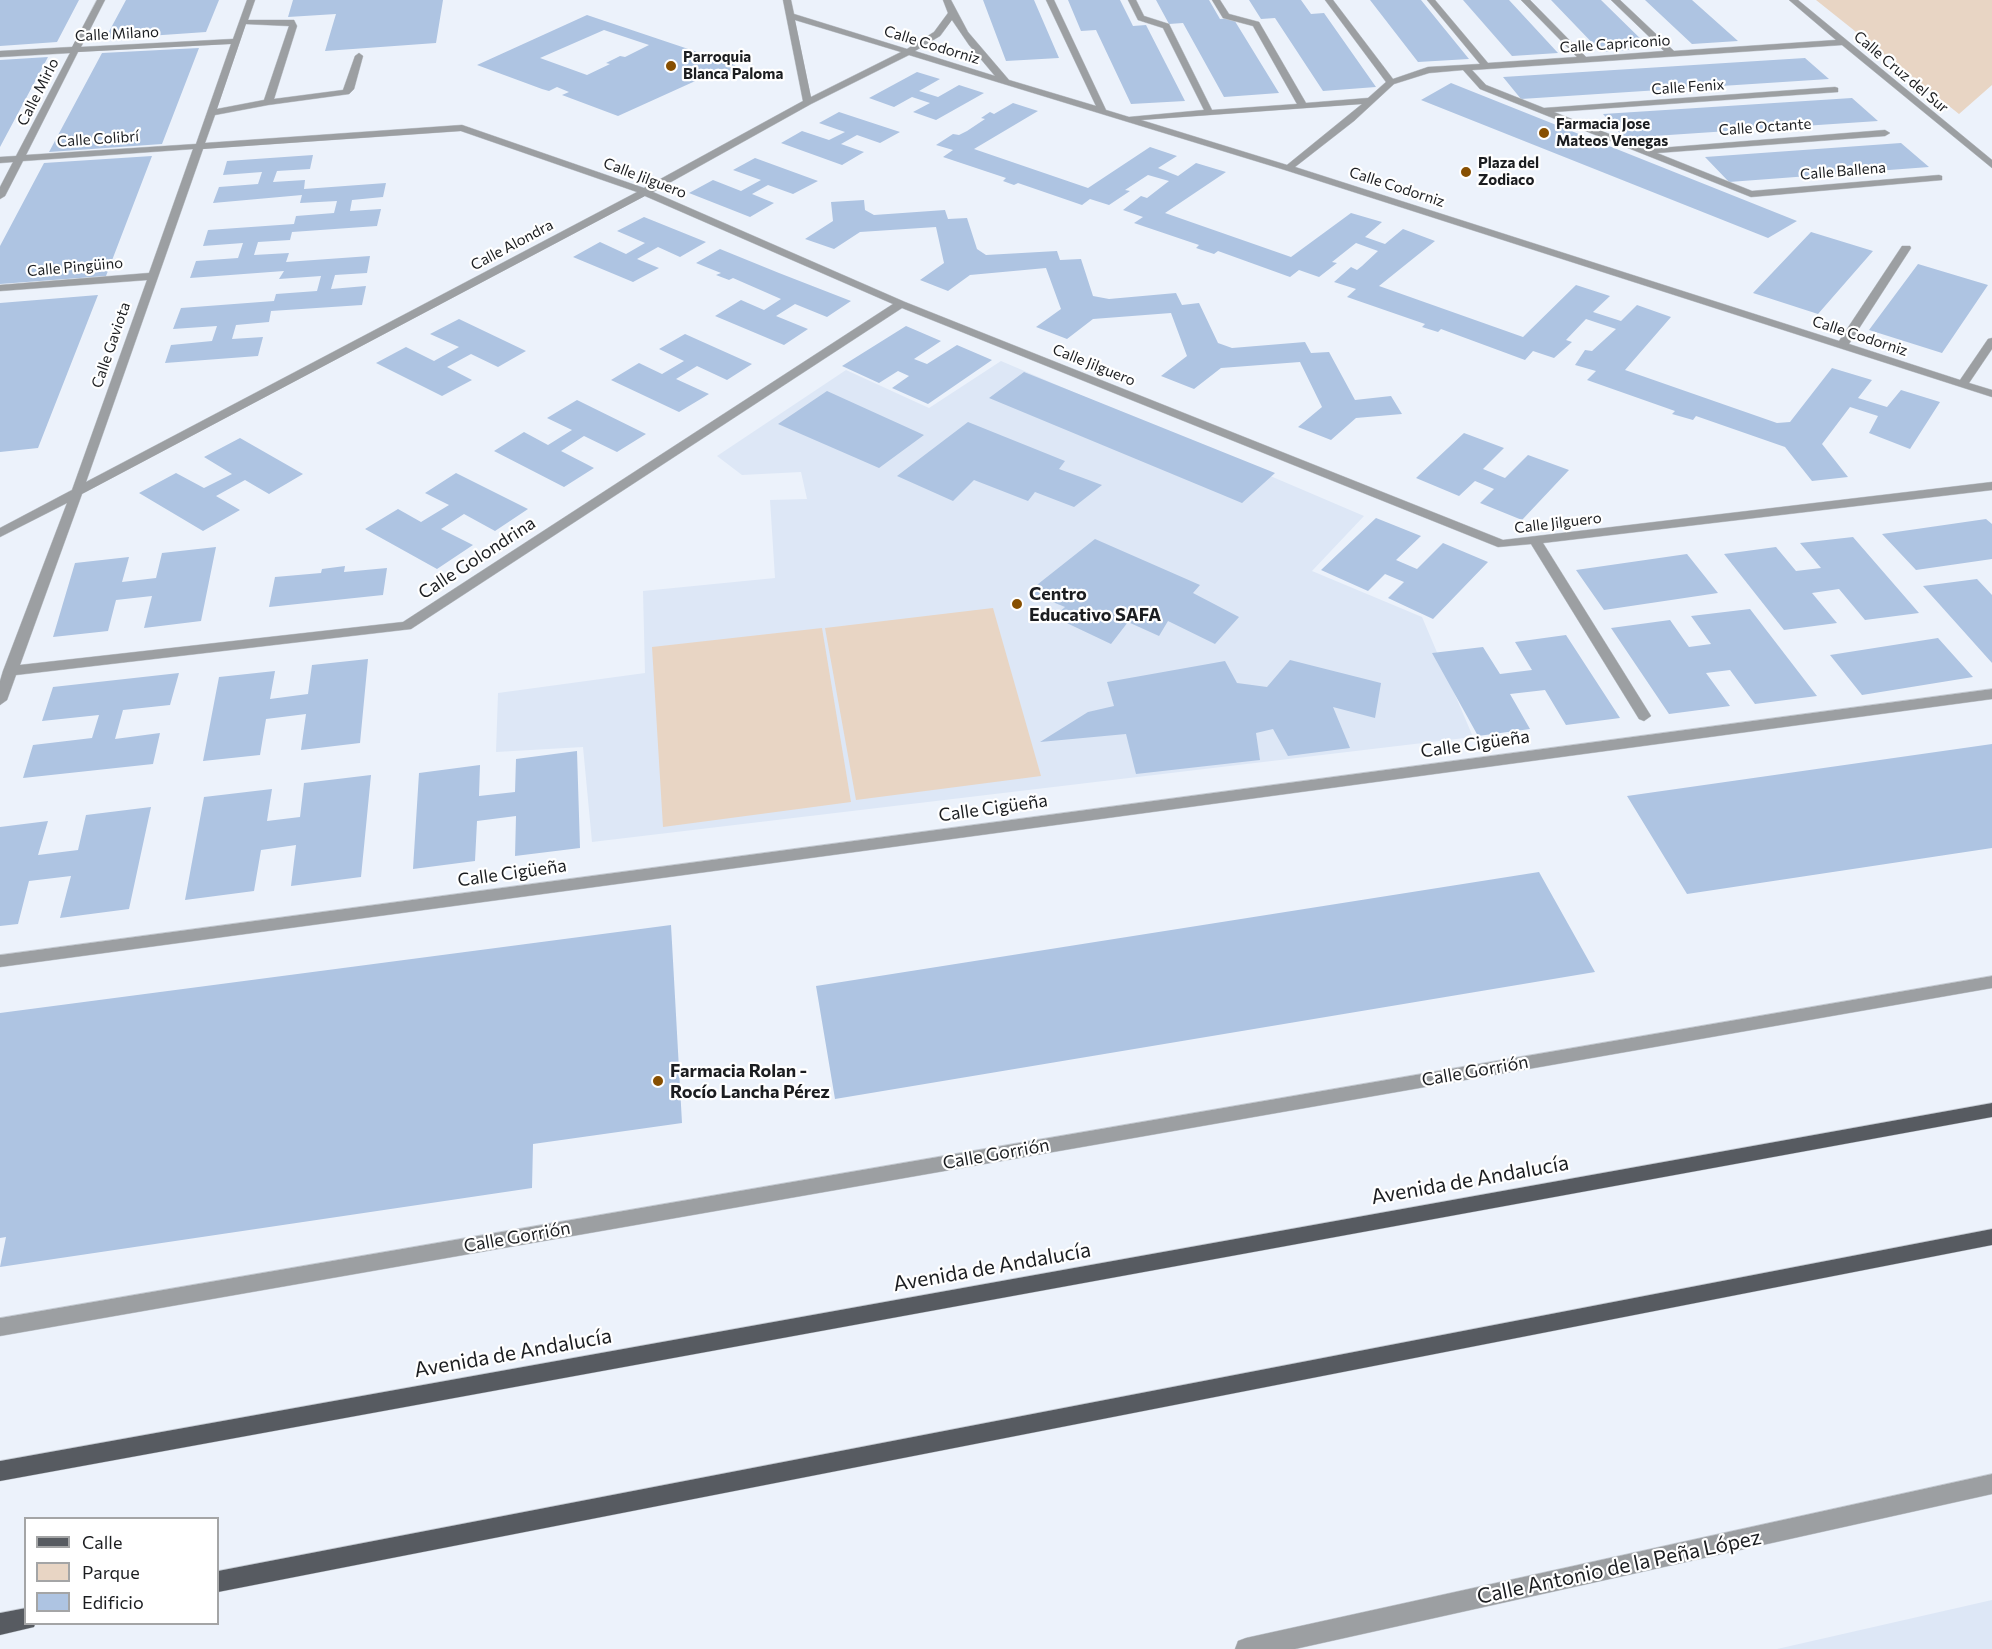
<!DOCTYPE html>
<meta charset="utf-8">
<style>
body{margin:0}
#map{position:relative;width:1992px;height:1649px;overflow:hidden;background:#ecf2fb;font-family:Commissioner,sans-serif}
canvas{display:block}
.legend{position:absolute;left:24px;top:1517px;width:195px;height:108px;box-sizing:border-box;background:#fff;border:2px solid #a4a5a6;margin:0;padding:8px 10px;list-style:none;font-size:18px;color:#1b1d20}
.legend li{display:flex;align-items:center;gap:12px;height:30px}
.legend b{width:30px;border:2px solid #a4a5a6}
</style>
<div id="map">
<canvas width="1992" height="1649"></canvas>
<ul class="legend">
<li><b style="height:8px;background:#575b61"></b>Calle</li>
<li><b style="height:16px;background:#e8d5c4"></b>Parque</li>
<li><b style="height:16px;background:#aec4e2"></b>Edificio</li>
</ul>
</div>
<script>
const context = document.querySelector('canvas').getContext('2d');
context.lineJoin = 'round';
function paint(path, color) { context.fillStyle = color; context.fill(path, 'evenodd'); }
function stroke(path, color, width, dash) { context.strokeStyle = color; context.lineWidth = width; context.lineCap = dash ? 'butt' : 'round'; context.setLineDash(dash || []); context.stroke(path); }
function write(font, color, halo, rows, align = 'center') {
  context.font = font + ' Commissioner,sans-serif'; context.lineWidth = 4.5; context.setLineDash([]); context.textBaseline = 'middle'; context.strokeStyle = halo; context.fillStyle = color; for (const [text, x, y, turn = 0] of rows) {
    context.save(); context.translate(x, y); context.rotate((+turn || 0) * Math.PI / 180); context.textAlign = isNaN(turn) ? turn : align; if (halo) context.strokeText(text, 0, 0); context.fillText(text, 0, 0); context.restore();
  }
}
const built = new Path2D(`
 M1001,361L1364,516L1312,571L1422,617L1473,737L592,842L583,747L496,752L498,693L645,673L643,591L775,578L770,500L807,499L801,472L742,475L717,456L846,370L929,408Z
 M1992,1600V1649H1777Z`);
const green = new Path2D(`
 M1816,0H1992V85L1959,114Z
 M993,608L1041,776L856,800L825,628Z
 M822,628L851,802L663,827L652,647Z`);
const building = new Path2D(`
 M0,0H79L57,42L0,46Z
 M126,0H219L206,32L105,39Z
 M293,0H443L436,43L325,51L336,14L288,17Z
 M983,0H1034L1059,58L1006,61Z
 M1068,0H1120L1133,26L1146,25L1185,101L1131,104L1096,30L1081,31Z
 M1156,0H1209L1220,19L1233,18L1279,93L1224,97L1183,23L1169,24Z
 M1249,0H1301L1311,14L1324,13L1376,87L1323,91L1275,18L1261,19Z
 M1370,0H1421L1469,59L1418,62Z
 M1463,0H1509L1558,53L1512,56Z
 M1551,0H1601L1650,48L1601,52Z
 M1645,0H1692L1738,41L1692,44Z
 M587,15L727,62L735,65L738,72L728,75L713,73L618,116L562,95L569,92L557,87L549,91L542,89L477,65ZM604,30L649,45L625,57L620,56L606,63L610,64L587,75L540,58Z
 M199,48L162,144L49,152L102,53Z
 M48,57L0,147V60Z
 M1805,58L1829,79L1521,99L1503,77Z
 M917,72L940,79L919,91L938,97L959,85L984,93L936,120L913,112L930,103L912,97L894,107L869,98Z
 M1451,83L1797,221L1768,238L1421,100Z
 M1852,98L1878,121L1624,138L1603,114Z
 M1013,103L1038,111L974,149L1088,188L1150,147L1177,156L1158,168L1178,176L1196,163L1226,172L1165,213L1291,257L1351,213L1382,222L1365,237L1385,244L1403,229L1435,241L1379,286L1523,337L1576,285L1610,296L1593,312L1621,321L1637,305L1671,317L1625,370L1777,423L1790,422L1832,368L1872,380L1858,398L1887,407L1901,390L1940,402L1910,449L1869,433L1878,416L1850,407L1822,444L1848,477L1812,481L1785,447L1696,416L1693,420L1672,414L1675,411L1587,380L1596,371L1575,365L1585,350L1592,351L1616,329L1586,319L1566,340L1572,342L1554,358L1533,351L1525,360L1441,329L1438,332L1422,327L1425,324L1347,297L1356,289L1334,282L1351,267L1357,270L1362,266L1378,251L1356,243L1332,262L1337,263L1319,277L1299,270L1290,277L1218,251L1214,254L1196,248L1199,245L1134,223L1143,217L1123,210L1141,196L1147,198L1169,181L1148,175L1125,190L1130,191L1109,205L1090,199L1082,205L1018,183L1014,185L1003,181L1006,178L943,157L953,150L936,145L953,134L959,135L967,131L985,119L981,118L990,112L994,114Z
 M839,112L900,132L880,143L857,135L841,144L864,152L842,165L781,143L802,131L829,140L845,132L819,123Z
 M1901,143L1929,167L1729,182L1705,157Z
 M313,155L310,169L277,171L273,182L305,180L304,189L386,183L383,197L352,200L350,211L381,209L377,226L292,232L290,240L258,242L254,255L289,253L286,262L370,256L367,273L335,275L331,289L366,286L362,305L271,311L269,322L236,325L232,339L263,337L258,356L165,363L171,345L212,341L217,326L173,329L181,308L274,301L276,294L317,291L321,276L279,279L284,271L190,278L196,261L238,258L243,243L203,246L208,230L294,224L296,216L334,213L337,201L300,203L302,195L213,203L219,187L258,184L262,172L223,175L227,161Z
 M152,156L106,276L0,284V246L44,163Z
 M755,158L818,181L793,194L768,185L752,194L774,203L750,217L689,193L713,180L741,191L761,180L733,170Z
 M864,200L865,210L874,215L945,210L948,219L967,218L977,249L986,255L1057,251L1060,260L1081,259L1093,296L1109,299L1176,293L1182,305L1199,303L1218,343L1232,348L1305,342L1311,353L1329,352L1355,400L1391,396L1402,414L1356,418L1331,440L1298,427L1322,407L1300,362L1221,368L1194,389L1161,376L1187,356L1171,313L1093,319L1067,339L1036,327L1061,309L1046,268L970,275L948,291L920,280L944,263L936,227L860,232L834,249L805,239L833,221L831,202Z
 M644,217L706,242L680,257L658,247L637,259L659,268L633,282L573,257L600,242L626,254L645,243L617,231Z
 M1811,232L1873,251L1818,314L1753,293Z
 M720,249L779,273L851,301L827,317L795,304L776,316L808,329L784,345L715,316L741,300L764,310L781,299L733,278L729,280L716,275L721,273L696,263Z
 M1918,264L1988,285L1942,353L1869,330Z
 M98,295L38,448L0,452V303Z
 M459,319L526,351L498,367L471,354L447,367L472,380L442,396L376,363L406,347L434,361L459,347L430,334Z
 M906,326L941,341L914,359L927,364L957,345L992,360L928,404L892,388L909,376L898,371L879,383L842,366Z
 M685,334L752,364L727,380L697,366L676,379L709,394L679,412L611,380L639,363L662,374L684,361L659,349Z
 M1024,372L1275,473L1242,503L989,398Z
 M827,391L924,435L879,468L778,424Z
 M577,400L646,434L617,452L584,436L561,451L594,468L564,487L494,451L524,432L548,445L572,430L547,418Z
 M968,422L1065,461L1059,469L1102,485L1074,507L1035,492L1028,501L974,480L953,501L897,476Z
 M1464,433L1504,448L1483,469L1505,478L1528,455L1569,470L1522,520L1480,503L1494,489L1475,481L1459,496L1416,478Z
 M240,438L303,474L269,494L245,480L216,496L240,510L203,531L139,493L176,473L204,488L232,474L204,457Z
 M456,473L528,509L495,531L464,514L441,529L473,545L437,569L365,529L398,509L421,522L449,505L425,493Z
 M1376,518L1421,536L1396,560L1417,569L1443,543L1488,562L1433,619L1388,598L1404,582L1385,574L1368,591L1321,570Z
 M1986,519L1992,524V559L1916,570L1882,534Z
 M1853,537L1919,613L1865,620L1839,589L1812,593L1837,623L1784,630L1724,554L1776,547L1796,571L1821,568L1800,543Z
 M1095,539L1200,585L1193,593L1239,617L1215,644L1168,621L1159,636L1128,622L1111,644L1054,617L1065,607L1028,592Z
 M216,547L201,621L144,628L152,596L116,600L108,631L53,637L75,563L129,557L122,582L156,578L162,553Z
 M1687,554L1718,593L1604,610L1576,570Z
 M345,566L344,572L387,568L383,595L269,607L275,577L321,573L322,569Z
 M1977,579L1992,595V663L1923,586Z
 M1750,609L1817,696L1755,704L1730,670L1706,673L1730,706L1669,714L1611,628L1670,620L1689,647L1711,644L1691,616Z
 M1566,635L1620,718L1566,725L1545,690L1510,694L1530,729L1478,736L1432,653L1483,647L1500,674L1532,670L1515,642Z
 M1938,638L1973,677L1862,695L1830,655Z
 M368,659L360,743L301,750L306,714L266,719L260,755L203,761L219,677L275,671L270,699L308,694L312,665Z
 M1290,660L1381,683L1375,718L1333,707L1350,748L1288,756L1273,729L1256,733L1260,760L1136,774L1126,734L1040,742L1088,712L1114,706L1107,682L1225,661L1237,683L1267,687Z
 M179,673L170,705L123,710L115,739L160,733L153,764L23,778L33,745L92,738L99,715L42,721L53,687Z
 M1992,744V848L1687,894L1627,796Z
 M577,751L580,848L515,856L516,816L477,821L475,861L413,869L419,773L480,765L479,796L515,792L516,759Z
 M371,775L361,877L291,886L296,845L261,850L254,891L185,900L204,797L272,789L267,821L300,817L304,783Z
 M151,807L129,909L60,918L71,876L29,881L18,924L0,926V827L48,821L38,855L78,850L86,815Z
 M1539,872L1595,972L835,1099L816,986Z
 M671,925L682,1123L533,1144L532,1188L0,1267L6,1237L0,1238V1013Z`);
const minor = new Path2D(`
 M97,0H105L81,47L233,39L247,0H255L248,20H294L297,26L274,99L343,90L355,56L359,53L363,56L354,89L349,94L268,105L215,115L205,143L462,125L644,188L803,101L783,0H791L794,14L907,49L934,32L948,13L943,0H951L968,32L1009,80L1096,106L1046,0H1054L1106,110L1129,117L1204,110L1163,28L1138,20L1128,0H1136L1144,16L1169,24L1212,110L1297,104L1253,26L1223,18L1212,0H1220L1229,14L1259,22L1306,103L1368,98L1386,82L1325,0H1333L1393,79L1428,67L1480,64L1427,0H1435L1488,63L1577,57L1521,0H1530L1586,57L1664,51L1611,0H1620L1674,51L1836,40L1789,0H1798L1992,160V168L1842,45L1472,70L1486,85L1544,108L1835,87L1838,88V92L1554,112L1647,149L1885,130L1890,133L1885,136L1657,153L1752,191L1939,175L1942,176V180L1751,197L1480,89L1463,70L1429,73L1394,84L1354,121L1295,167L1839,341L1902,246H1910L1911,248L1849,344L1960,380L1988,339L1992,338V349L1969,383L1992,390V397L1285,170L909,55L811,104L653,192L905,302L1503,540L1992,482V490L1543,543L1651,716L1644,721L1639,719L1531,544L1498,547L902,308L411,629L16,675L7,700L0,705V681L3,671L67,503L0,537V528L72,490L147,280L0,291V285L149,273L193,149L23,161L5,196L0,199V187L13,162L0,163V157L16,156L70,53L0,57V51L72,47ZM795,20L901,52L811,97ZM952,20L969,45L995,76L915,51L940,36ZM246,24L289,26L264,100L217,109ZM231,44L196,144L26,155L78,52ZM1362,104L1287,165L1141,120ZM461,131L637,192L86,482L203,149ZM645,196L893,304L403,622L20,665L82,494Z
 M1992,689V699L0,967V955Z
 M1992,976V988L0,1336V1318Z
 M1992,1474V1494L1295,1649H1235L1238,1641L1246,1638Z`);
const major = new Path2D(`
 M1992,1103V1117L0,1481V1461Z
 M1992,1229V1245L218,1592V1571Z
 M26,1608V1624H35L34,1627L0,1635V1613Z`);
const markers = [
 [671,66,6,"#874f01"],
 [1544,133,6,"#874f01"],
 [1466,172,6,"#874f01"],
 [1017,604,6,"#874f01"],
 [658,1081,6,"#874f01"]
];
const farStreetnames = [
 ["Calle Milano",117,34,-3],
 ["Calle Capriconio",1615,44,-4],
 ["Calle Codorniz",932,45,17],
 ["Calle Cruz del Sur",1901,72,40],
 ["Calle Fenix",1688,87,-4],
 ["Calle Mirlo",38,92,-63],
 ["Calle Octante",1765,127,-4],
 ["Calle Colibrí",98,139,-4],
 ["Calle Ballena",1843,171,-5],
 ["Calle Jilguero",645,178,21],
 ["Calle Codorniz",1397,187,18],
 ["Calle Alondra",512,245,-28],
 ["Calle Pingüino",75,267,-5],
 ["Calle Codorniz",1860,336,18],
 ["Calle Gaviota",111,345,-71],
 ["Calle Jilguero",1094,365,22],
 ["Calle Jilguero",1558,523,-7]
];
const farPoinames = [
 ["Parroquia",683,57],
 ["Blanca Paloma",683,74],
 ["Farmacia Jose",1556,124],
 ["Mateos Venegas",1556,141],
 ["Plaza del",1478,163],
 ["Zodiaco",1478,180]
];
const streetNames = [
 ["Calle Golondrina",477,558,-33],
 ["Calle Cigüeña",1475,744,-8],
 ["Calle Cigüeña",993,808,-8],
 ["Calle Cigüeña",512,873,-8],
 ["Calle Gorrión",1475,1071,-10],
 ["Calle Gorrión",996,1154,-10],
 ["Calle Gorrión",517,1237,-10]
];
const poiNames = [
 ["Centro",1029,594],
 ["Educativo SAFA",1029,615],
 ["Farmacia Rolan -",670,1071],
 ["Rocío Lancha Pérez",670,1092]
];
const nearStreetnames = [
 ["Avenida de Andalucía",1470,1180,-10],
 ["Avenida de Andalucía",992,1267,-10],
 ["Avenida de Andalucía",513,1353,-10],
 ["Calle Antonio de la Peña López",1619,1567,-12]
];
paint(built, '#dde7f6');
paint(green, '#e8d5c4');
paint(building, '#aec4e2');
stroke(minor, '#c6ccd4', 1);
stroke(major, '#c6ccd4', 1);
paint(minor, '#9c9fa2');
paint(major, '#575b61');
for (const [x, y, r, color] of markers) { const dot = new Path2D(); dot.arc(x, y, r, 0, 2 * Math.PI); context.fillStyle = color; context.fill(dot); stroke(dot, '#fff', 2); }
write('15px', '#1b1d20', '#fff', farStreetnames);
write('bold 15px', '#1b1d20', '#fff', farPoinames, 'left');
write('18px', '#1b1d20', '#fff', streetNames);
write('bold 18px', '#1b1d20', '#fff', poiNames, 'left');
write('21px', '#1b1d20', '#fff', nearStreetnames);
</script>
